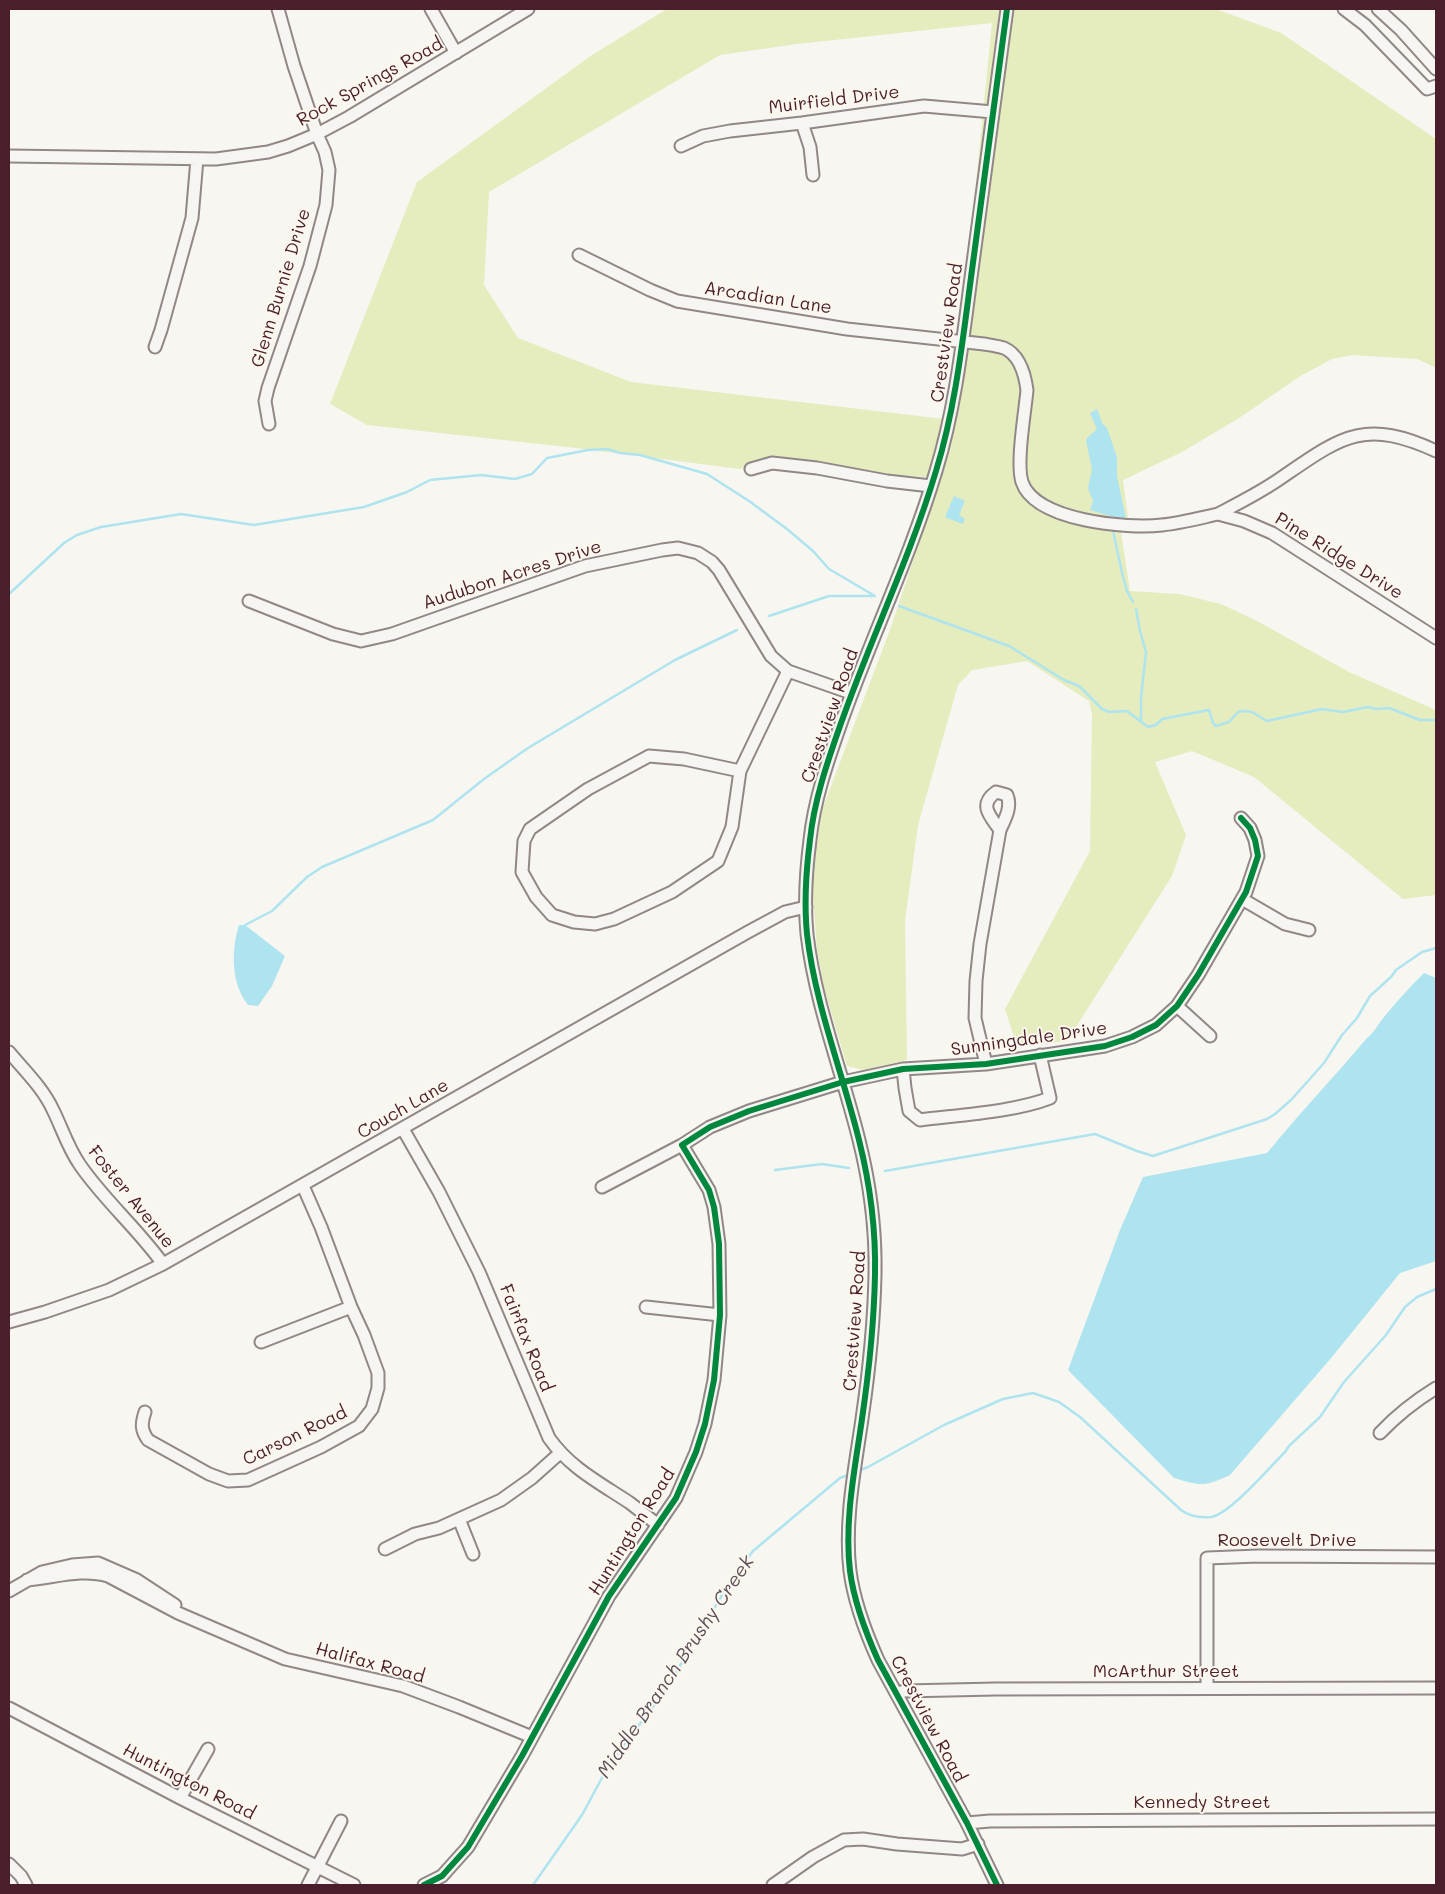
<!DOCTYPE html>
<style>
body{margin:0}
#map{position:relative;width:1445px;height:1894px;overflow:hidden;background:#f8f6f0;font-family:Mali,sans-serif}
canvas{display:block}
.frame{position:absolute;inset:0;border:10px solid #4a1f2b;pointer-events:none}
</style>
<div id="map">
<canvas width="1445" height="1894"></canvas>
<div class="frame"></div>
</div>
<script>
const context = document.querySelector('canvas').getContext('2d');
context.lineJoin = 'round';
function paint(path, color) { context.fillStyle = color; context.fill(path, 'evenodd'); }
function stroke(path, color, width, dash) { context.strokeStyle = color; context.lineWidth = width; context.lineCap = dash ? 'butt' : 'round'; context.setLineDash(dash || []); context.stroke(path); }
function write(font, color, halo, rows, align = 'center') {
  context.font = font + ' Mali,sans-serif'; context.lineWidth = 4; context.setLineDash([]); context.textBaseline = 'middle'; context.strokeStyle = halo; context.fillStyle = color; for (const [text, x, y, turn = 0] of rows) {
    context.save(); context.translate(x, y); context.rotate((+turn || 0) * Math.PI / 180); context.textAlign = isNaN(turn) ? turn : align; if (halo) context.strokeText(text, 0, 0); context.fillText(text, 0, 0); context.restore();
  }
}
const green = new Path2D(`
 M667,9H1216L1281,33L1436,139V368L1417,359L1352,355L1332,359L1302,375L1239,418L1182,452L1123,480L1128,518L1121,532L1130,591L1179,594L1221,604L1257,621L1349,672L1436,710V895L1403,899L1254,777L1192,751L1155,762L1186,835L1172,876L1067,1041L1017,1046L1005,1009L1090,851L1092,714L1089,701L1027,661L972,670L958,685L918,825L905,921L907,1060L864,1070L847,1066L823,984L817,950L812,881L819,818L891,627L940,480L930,477L892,476L765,458L740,469L576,448L367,425L330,404L417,182L592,55ZM992,23L969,253L944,419L631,382L518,338L484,285L489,192L720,55L797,44Z`);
const water = new Path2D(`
 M1097,409L1102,423L1107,428L1117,457V476L1126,519L1110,516L1090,510L1093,501L1088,488L1092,469L1086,441L1087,438L1097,429L1090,413Z
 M954,496L965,501L959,515L964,518V522L962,524L945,517Z
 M239,925H245L285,956L272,986L258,1006L248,1005C231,983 231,951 239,925Z
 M1424,973L1436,978V1261L1400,1273L1332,1357L1230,1475C1205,1487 1200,1486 1174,1478L1068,1370L1120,1230L1143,1177L1267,1153C1299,1114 1334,1077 1367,1038C1374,1033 1378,1024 1384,1017C1397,1001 1410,987 1424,973Z`);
const stream = new Path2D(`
 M1113,531L1123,577L1127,591L1133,602
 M9,594L64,543L77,535L101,527L181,514L254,525L364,507L407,492L430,480L481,475L515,479L532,474L547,458L588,450L607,449L620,453L640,455L707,474L749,501L787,529L813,551L829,569L875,596
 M899,606L1009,646L1064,680L1079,686L1102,709L1109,712L1127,711L1148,727L1156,725L1162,719L1209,710L1213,723L1216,726L1229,722L1238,712L1245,711L1252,712L1267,721L1322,709L1343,712L1368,707L1377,709L1389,708L1420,720H1436
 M1136,609L1140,631L1146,652L1141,698V720
 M769,616L829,596H873
 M245,925L272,911L307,877L322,867L433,820L484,779L528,748L675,660L737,630
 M775,1170L822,1164L849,1168
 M885,1171L1095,1134L1137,1151L1153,1156L1267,1119L1275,1114L1291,1100L1324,1063L1342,1035L1357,1018L1370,996L1391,977L1396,970L1422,952L1436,948
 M858,1471L868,1467L944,1425L1003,1399L1033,1393L1059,1402L1080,1417L1181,1510C1189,1516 1200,1518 1211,1517C1230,1514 1270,1467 1285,1452L1289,1446L1320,1417L1344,1382L1386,1335L1405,1307L1417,1297L1436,1289
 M533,1885L582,1815L610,1763L665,1691L731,1580L753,1551L840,1478L851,1474`);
const minor = new Path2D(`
 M431,9L456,53
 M1344,9L1365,25L1427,89L1436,86
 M1378,9L1401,30L1436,69
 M802,123L810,147L813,175
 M681,146L703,136L730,131L802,123L924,106L993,112
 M9,156L216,159L268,152L288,146L317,134L349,117L528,9
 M579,255L650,290L677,301L847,329L984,344C990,345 998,346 1004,348C1020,355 1025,375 1027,390C1025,412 1016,463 1022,482C1035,521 1127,529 1162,525C1181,523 1200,518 1218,514
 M155,347L161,330L192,218L197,159
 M269,424L265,401L268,388L310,266L326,205L329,170L325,152L317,134L294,66L278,9
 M1436,451C1362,417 1340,438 1278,480C1259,493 1239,503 1218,514L1244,521L1272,533L1436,638
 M751,469L772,463L817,468L887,481L931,486
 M249,601L333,634L361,641L392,634L585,566L662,550L678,548L698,553L712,562L719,570L771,656L788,671L851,693
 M740,771L684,759L649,756L588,789L530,829L524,841L522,872L536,897L552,915L574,922L595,924L614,919L672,892L718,861L732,827L740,771L788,671
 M1242,899L1285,924L1309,930
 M1177,1006L1210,1036
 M9,1052C24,1070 43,1088 53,1110C62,1128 68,1148 80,1165C104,1200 138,1229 163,1264
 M986,1064L975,1018L976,981L980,944L1000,830C1005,819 1012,807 1007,795L996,792C978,805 990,816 1000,830
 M903,1069L905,1088L909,1111L920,1120C959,1115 1014,1112 1050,1098L1040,1055
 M403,1129L439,1192L479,1272L549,1438C570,1468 600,1483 630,1503C639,1510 648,1517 658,1525
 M602,1187L682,1145
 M646,1307L720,1315
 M9,1322L45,1312L109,1290L163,1264L748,932L785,912L806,907
 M261,1342L351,1307
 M145,1412C141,1424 141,1430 148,1440L209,1474L228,1481L248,1480L321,1447L359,1426L372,1409L378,1388V1373L364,1335L351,1307L321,1227L303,1186
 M1380,1433C1397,1415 1415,1401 1436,1388
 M459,1519L473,1554
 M385,1549L415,1534L439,1528L501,1500L532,1478L560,1453
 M27,1580C54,1578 81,1568 108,1576L178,1613L285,1659L403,1686L459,1707L532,1737
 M9,1591L42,1572L72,1565L98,1563L137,1580L175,1605
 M1207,1688V1558L1258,1556L1436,1557
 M897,1694L904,1691L996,1689L1436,1688
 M9,1708L180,1798L354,1885
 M180,1798L208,1749
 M967,1823L990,1821L1436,1819
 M9,1864L21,1876L26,1885
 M308,1885L341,1821
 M424,1885L442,1876L468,1847L522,1756L609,1596L676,1498L696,1452L705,1424L714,1380L720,1315L719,1244L714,1207L709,1190L682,1145L710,1127L749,1111L843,1082L903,1069L986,1064L1105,1046L1132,1037L1156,1025L1177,1006L1198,975L1246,892L1258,856L1255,840L1250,828L1241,818
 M773,1885L813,1857L844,1840L863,1839L897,1844L962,1849L978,1844
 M997,1885L967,1823L878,1660C865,1631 854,1602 850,1571C844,1521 855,1468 862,1419C869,1371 874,1323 875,1275C876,1229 870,1184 859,1140C842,1071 815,1004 807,934C804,903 806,871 810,840C814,801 827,763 840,726C870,640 910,558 936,471C956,406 963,337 972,270C984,183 996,96 1007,9`);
const cycleway = new Path2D(`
 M424,1885L442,1876L468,1847L522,1756L609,1596L676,1498L696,1452L705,1424L714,1380L720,1315L719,1244L714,1207L709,1190L682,1145L710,1127L749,1111L843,1082L903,1069L986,1064L1105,1046L1132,1037L1156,1025L1177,1006L1198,975L1246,892L1258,856L1255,840L1250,828L1241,818
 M997,1885L967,1823L878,1660C865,1631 854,1602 850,1571C844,1521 855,1468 862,1419C869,1371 874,1323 875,1275C876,1229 870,1184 859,1140C842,1071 815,1004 807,934C804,903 806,871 810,840C814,801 827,763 840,726C870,640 910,558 936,471C956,406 963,337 972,270C984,183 996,96 1007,9`);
const streetNames = [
 ["Rock Springs Road",370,82,-29],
 ["Muirfield Drive",834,100,-7],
 ["Glenn Burnie Drive",281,288,-73],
 ["Arcadian Lane",768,298,9],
 ["Crestview Road",947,333,-82],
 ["Pine Ridge Drive",1339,556,32],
 ["Audubon Acres Drive",512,575,-18],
 ["Crestview Road",830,716,-71],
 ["Sunningdale Drive",1029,1039,-8],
 ["Couch Lane",403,1109,-30],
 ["Foster Avenue",131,1197,51],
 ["Crestview Road",855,1321,-86],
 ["Fairfax Road",526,1338,68],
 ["Carson Road",295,1436,-26],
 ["Huntington Road",632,1532,-58],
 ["Roosevelt Drive",1287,1540],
 ["Halifax Road",370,1663,15],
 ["McArthur Street",1166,1671],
 ["Crestview Road",928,1719,62],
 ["Huntington Road",189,1782,27],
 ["Kennedy Street",1202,1802]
];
const waterNames = [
 ["Middle Branch Brushy Creek",676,1667,-56]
];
paint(green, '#e5ecbe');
paint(water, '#aee4ef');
stroke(stream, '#aee4ef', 2.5);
stroke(minor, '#918787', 15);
stroke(minor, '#f6f5f1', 11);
stroke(cycleway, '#00873e', 6);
write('18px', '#4a1f2b', '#fbf7ec', streetNames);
write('italic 19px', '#5b4e5c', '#fbf7ec', waterNames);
</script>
